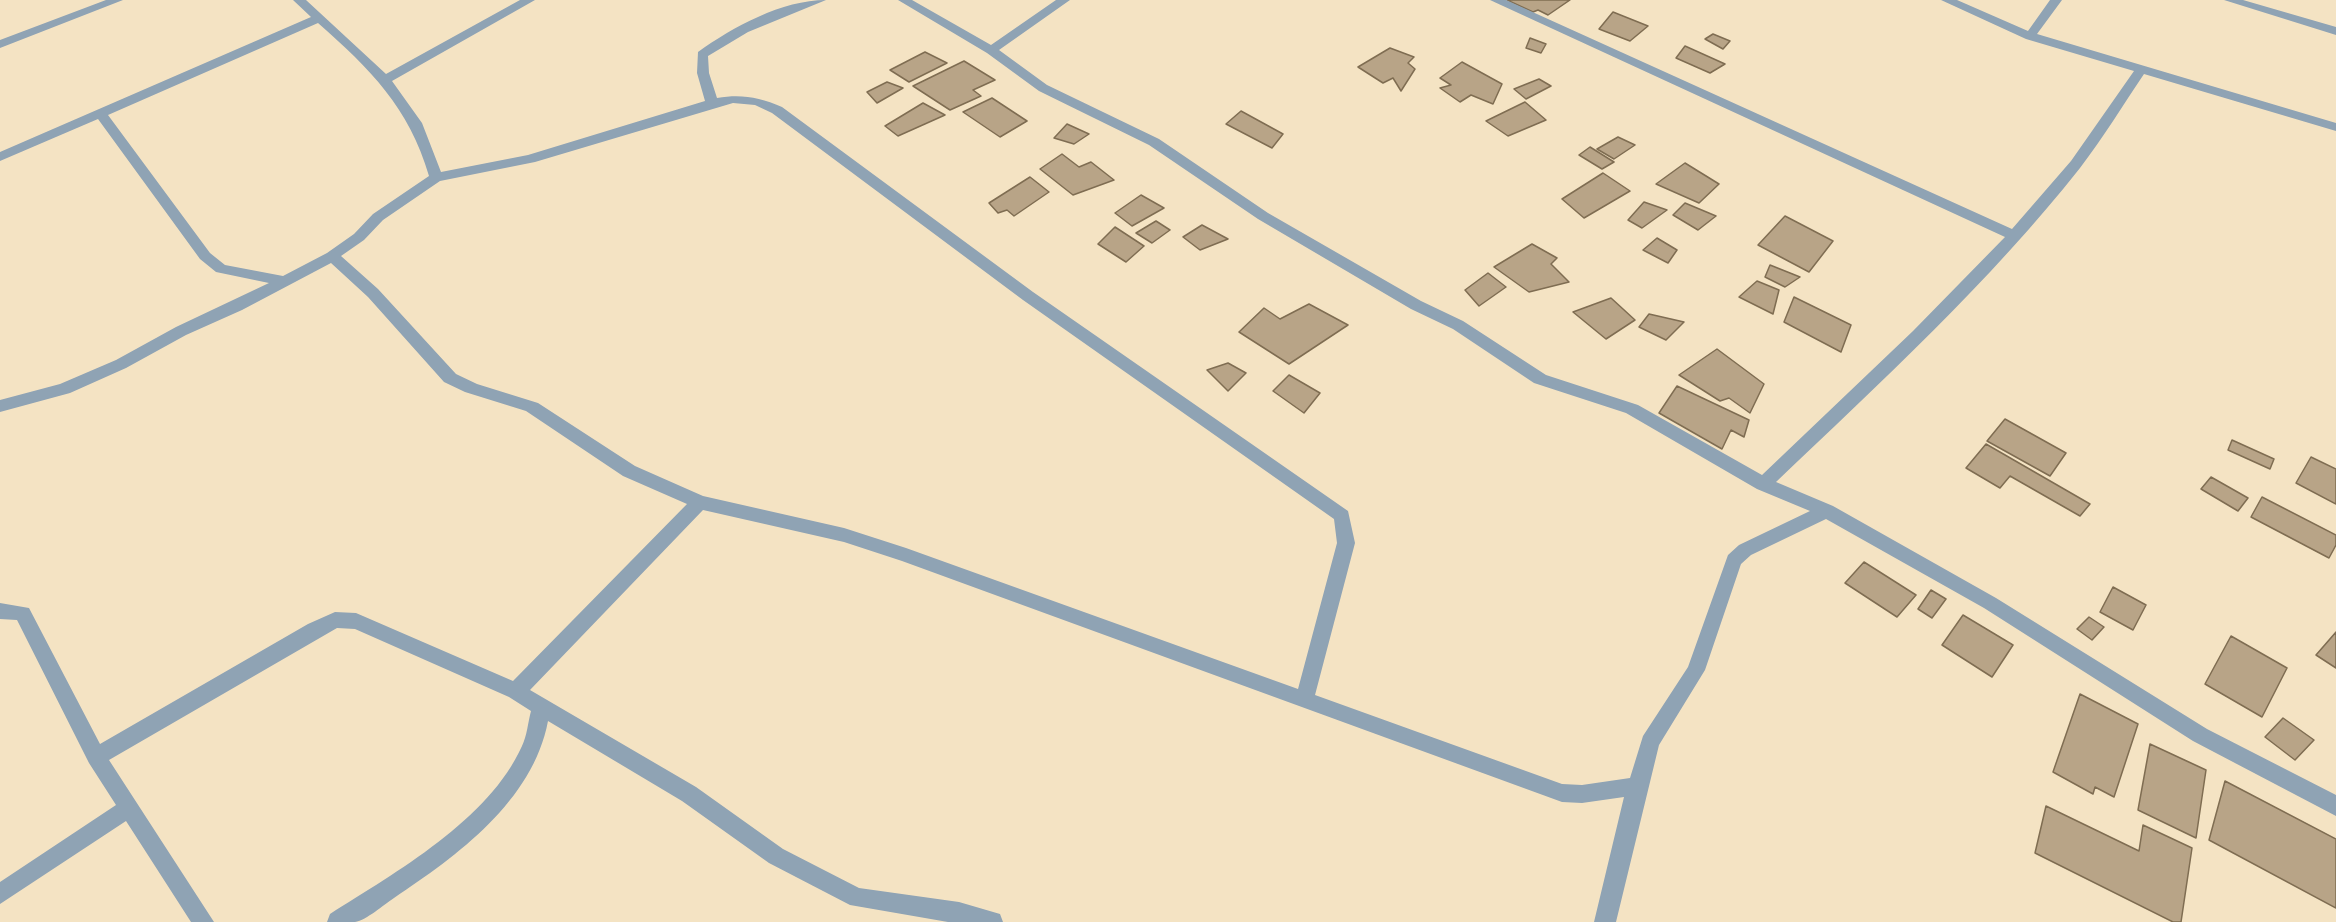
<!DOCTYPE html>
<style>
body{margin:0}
canvas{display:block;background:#f4e3c3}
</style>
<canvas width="2336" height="922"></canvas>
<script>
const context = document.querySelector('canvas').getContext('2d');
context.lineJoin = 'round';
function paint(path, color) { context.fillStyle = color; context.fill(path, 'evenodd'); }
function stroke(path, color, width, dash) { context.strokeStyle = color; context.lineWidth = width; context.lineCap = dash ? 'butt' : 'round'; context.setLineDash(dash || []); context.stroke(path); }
const building = new Path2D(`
 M1507,0H1570L1548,15L1538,10L1533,12Z
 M1613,12L1648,26L1630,41L1599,29Z
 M1713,34L1730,41L1723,49L1705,39Z
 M1530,38L1546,44L1541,53L1526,48Z
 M1685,46L1725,64L1710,73L1676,58Z
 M1390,48L1414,57L1408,63L1415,69L1401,91L1393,78L1383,83L1358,67Z
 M925,52L947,63L909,82L890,70Z
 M964,61L995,80L973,90L981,96L950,110L913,86Z
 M1462,62L1502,84L1493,104L1471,95L1460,102L1440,88L1451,85L1440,78Z
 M1539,79L1551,86L1526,99L1514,89Z
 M887,82L903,88L877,103L867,92Z
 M992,98L1027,121L1000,137L963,112Z
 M1525,102L1546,120L1508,136L1486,121Z
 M923,103L945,115L898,136L885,126Z
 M1241,111L1283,134L1272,148L1226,124Z
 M1067,124L1089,134L1074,144L1054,138Z
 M1618,137L1635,145L1614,159L1597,149Z
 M1590,147L1614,162L1602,169L1579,155Z
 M1062,154L1079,167L1091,162L1114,180L1073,195L1040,169Z
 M1685,163L1719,184L1699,203L1656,184Z
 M1603,173L1630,191L1584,218L1562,199Z
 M1030,177L1049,192L1014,216L1007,210L998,213L989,203Z
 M1141,195L1164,208L1132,226L1115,213Z
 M1644,202L1667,210L1642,228L1628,220Z
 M1685,203L1716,216L1698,230L1673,215Z
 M1785,216L1833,241L1809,272L1758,245Z
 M1156,221L1170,230L1152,243L1136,233Z
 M1202,225L1228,239L1200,250L1183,237Z
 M1115,227L1144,246L1126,262L1098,244Z
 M1657,238L1677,250L1668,263L1643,250Z
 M1532,244L1557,258L1551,264L1569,282L1529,292L1494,267Z
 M1770,265L1800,277L1785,287L1765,277Z
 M1488,273L1506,287L1479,306L1465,290Z
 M1757,281L1779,290L1773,314L1739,297Z
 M1794,297L1851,325L1841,352L1784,322Z
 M1611,298L1635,320L1606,339L1573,312Z
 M1309,304L1348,325L1289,364L1239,332L1264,308L1280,319Z
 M1649,314L1684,322L1666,340L1639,327Z
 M1717,349L1764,384L1750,413L1729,398L1720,401L1679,375Z
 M1228,363L1246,373L1228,391L1207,370Z
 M1289,375L1320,393L1304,413L1273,391Z
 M1677,386L1749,420L1744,437L1731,430L1722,449L1659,413Z
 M2005,419L2066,453L2050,476L1987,441Z
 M2232,440L2274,459L2270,469L2228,450Z
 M1986,444L2090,504L2080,516L2010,476L2000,488L1966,468Z
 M2311,457L2336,469V504L2296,483Z
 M2211,477L2248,498L2238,511L2201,489Z
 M2262,497L2336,535V545L2329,558L2251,517Z
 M1864,562L1916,595L1897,617L1845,583Z
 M2113,587L2146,605L2133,630L2100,612Z
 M1931,590L1946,599L1932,618L1918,609Z
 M1963,615L2013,645L1992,677L1942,645Z
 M2089,617L2104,627L2092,640L2077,629Z
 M2336,632V668L2316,655Z
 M2231,636L2287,668L2262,717L2205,684Z
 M2080,694L2138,724L2114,797L2095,787L2093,794L2053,772Z
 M2283,718L2314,740L2295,760L2265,737Z
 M2150,744L2206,770L2196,838L2138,810Z
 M2225,781L2336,839V908L2209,840Z
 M2046,806L2139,851L2143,825L2192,848L2181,922H2173L2035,853Z`);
const minor = new Path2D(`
 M106,0H123L0,48V40Z
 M293,0H306L386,74L520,0H535L392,81L422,123L441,172L528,155L705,101L697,73L698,52C733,27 782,0 826,0L748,32L708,56L709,73L717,98C741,94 759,97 782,107L1033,292L1348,511L1355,543L1315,695L1562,784L1582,785L1630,778L1643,736L1688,667L1728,555L1739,545L1810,511L1757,489L1626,413L1534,383L1453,329L1411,309L1258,219L1149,145L1039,91L987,53L898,0H912L991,45L1056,0H1070L999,50L1047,85L1159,139L1268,213L1421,301L1463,321L1546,375L1638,405L1762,475L1913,331L2005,237L1490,0H1506L2012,229L2071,161L2134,71L2026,39L1941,0H1957L2028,31L2050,0H2062L2037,34L2336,123V131L2144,74C2123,105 2103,138 2080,168C1990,282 1881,382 1776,482L1833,506L1996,598L2207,729L2336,795V816L2193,741L1984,608L1826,519L1751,555L1741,564L1705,670L1659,745L1616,922H1594L1624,797L1582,803L1562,802L902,561L844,542L703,510L530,690L696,787L783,849L859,888L959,902L1000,914L1003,922H948L850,905L769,863L682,801L548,721C533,801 457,856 394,898C383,905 367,920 355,922C346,922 336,922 327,922L330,914C396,872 489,820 522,746C527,736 528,722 531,711L509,697L355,629L337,628L109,760L214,922H191L126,821L0,904V882L116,805L89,763L17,620L0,619V603L29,608L100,744L308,624L335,612L356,613L513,681L687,504L623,476L526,411L465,392L444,382L368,297L331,263L242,310L186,335L126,368L70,393L0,412V400L60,384L116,360L176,327L269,283L216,272L200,259L98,119L0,161V152L311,17ZM318,23C370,69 409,107 429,176L373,214L354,234L327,253L283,276L225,265L210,253L108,115ZM733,103L755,105L772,113L1023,300L1334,519L1337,543L1298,689L906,548L844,528L703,496L635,466L538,403L477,384L456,374L378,289L341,256L364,240L383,220L440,181L535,162Z
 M2224,0H2243L2336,27V35Z`);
paint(building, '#b8a487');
stroke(building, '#7f6d52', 1.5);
paint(minor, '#8fa3b4');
</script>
